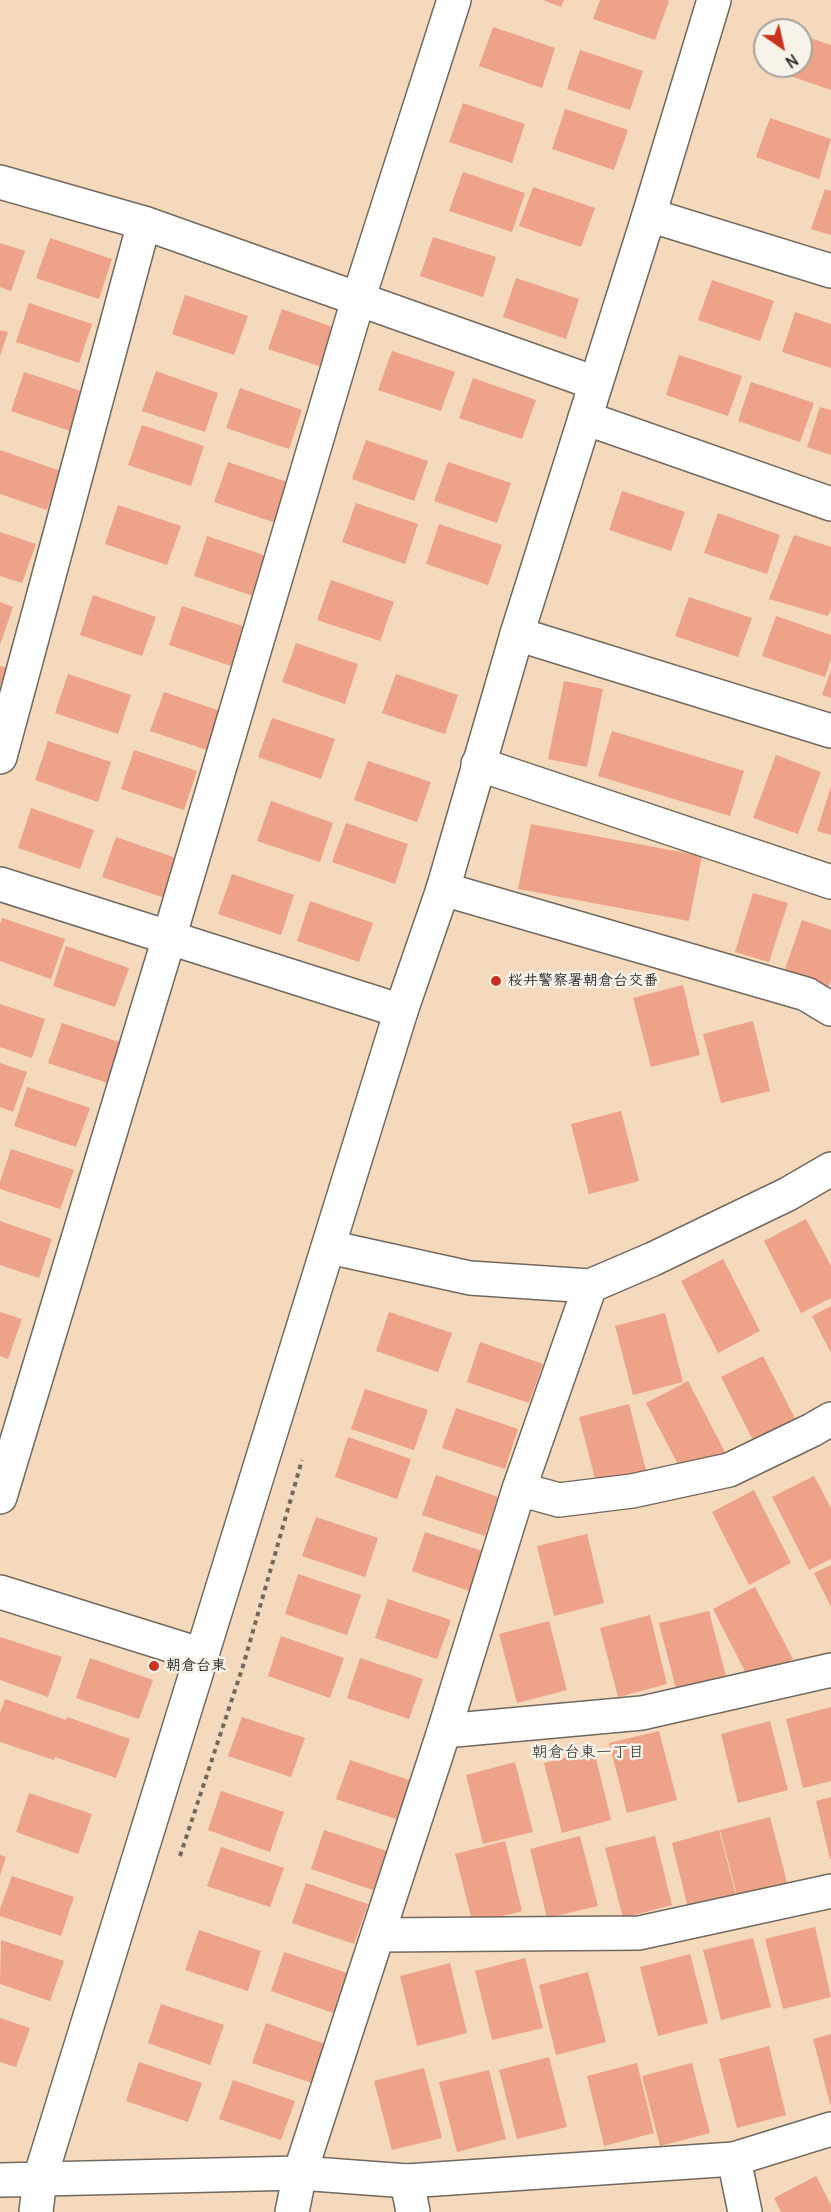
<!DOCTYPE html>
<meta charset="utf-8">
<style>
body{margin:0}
#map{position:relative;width:831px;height:2212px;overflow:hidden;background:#f4d9bc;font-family:Delius,sans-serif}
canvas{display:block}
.north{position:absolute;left:753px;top:18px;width:60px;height:60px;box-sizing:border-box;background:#f7f3e8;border:2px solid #a5a39c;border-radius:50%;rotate:146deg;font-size:16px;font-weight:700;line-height:24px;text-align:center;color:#2b2b2b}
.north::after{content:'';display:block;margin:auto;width:21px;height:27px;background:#c8321e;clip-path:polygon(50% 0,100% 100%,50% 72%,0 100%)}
</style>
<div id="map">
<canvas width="831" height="2212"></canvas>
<div class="north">N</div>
</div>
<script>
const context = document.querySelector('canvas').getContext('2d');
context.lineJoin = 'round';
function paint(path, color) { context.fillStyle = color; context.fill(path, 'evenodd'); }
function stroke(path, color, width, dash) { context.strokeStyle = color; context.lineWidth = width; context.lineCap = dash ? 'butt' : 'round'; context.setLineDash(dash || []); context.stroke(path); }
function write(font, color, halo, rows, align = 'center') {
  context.font = font + ' Delius,"Klee One",sans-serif'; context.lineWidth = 5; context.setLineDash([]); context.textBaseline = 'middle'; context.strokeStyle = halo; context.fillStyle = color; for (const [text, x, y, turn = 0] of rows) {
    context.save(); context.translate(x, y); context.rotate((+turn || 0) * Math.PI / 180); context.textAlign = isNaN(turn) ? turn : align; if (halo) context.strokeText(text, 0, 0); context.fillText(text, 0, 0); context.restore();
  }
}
const building = new Path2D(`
 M543,0H564L561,7Z
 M600,0H666L669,1L655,40L593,19Z
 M493,27L555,48L542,88L479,66Z
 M801,35L831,45V90L770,69L771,66H801Z
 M580,50L643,71L630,110L567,89Z
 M463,103L525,124L512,163L449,142Z
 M565,109L628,130L614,170L552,149Z
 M770,118L831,139L819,179L756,157Z
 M463,172L525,193L512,232L449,211Z
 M533,187L595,208L581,247L519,226Z
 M825,189L831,191V235L811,229Z
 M433,237L496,257L483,297L420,276Z
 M50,238L112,259L99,299L36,278Z
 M0,243L25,251L11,291L0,287Z
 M516,278L579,299L566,339L503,317Z
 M712,280L774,301L760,341L698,320Z
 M185,295L248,316L234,355L172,334Z
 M29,303L92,324L79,363L16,342Z
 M282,309L344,331L331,370L268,349Z
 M795,312L831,324V368L782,352Z
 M0,330L8,332L0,356Z
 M392,351L455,372L441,411L378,390Z
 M679,355L742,376L728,416L666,395Z
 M156,371L218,393L205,432L142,411Z
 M24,372L87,393L73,432L11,411Z
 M473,378L536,400L522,439L459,418Z
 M751,382L814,403L800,442L738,421Z
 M240,388L302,410L289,449L226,428Z
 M820,407L831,410V455L807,447Z
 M142,425L204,446L191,486L128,465Z
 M366,440L428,461L414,501L352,479Z
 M0,450L61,471L47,510L0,494Z
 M228,462L290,483L276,523L214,502Z
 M448,462L511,483L497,523L434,501Z
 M622,491L685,512L671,551L609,530Z
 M356,503L418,524L405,564L342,542Z
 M118,505L181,526L167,565L105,544Z
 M718,513L780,535L767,574L704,553Z
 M439,524L502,545L488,585L426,564Z
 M0,532L36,544L22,583L0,576Z
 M794,535L831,547V609L828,616L769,599Z
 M207,536L270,557L256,597L194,576Z
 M331,580L394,602L380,641L317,620Z
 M93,595L156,617L142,656L80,635Z
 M689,597L752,618L738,657L675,636Z
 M0,602L13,607L0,645Z
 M182,606L245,627L231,666L169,645Z
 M776,616L831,635V659L825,677L762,656Z
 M296,643L358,664L345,704L282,682Z
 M0,666L7,668L0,687Z
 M831,670V698L822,695Z
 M68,674L131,695L118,734L55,713Z
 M396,674L458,695L445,734L382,713Z
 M564,681L603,689L587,767L548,759Z
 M164,692L226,713L213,752L150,731Z
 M272,718L335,739L321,779L258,757Z
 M612,731L744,771L730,816L598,776Z
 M48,741L111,762L98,802L35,780Z
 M134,750L197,771L184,810L121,789Z
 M776,755L821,772L798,834L753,818Z
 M368,761L431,782L417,822L354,800Z
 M831,786V835L817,831Z
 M271,801L333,823L320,862L257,841Z
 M31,808L94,830L80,869L18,848Z
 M346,823L408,844L395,884L332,862Z
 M531,824L702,856L689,921L518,889Z
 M116,837L179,859L165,898L102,877Z
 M232,874L294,895L281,935L218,914Z
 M753,893L788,903L769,962L735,952Z
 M310,901L373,923L359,962L297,941Z
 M2,918L65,939L51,979L0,961V924Z
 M802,920L831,930V980L828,988L784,972Z
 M66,946L129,968L115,1007L53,986Z
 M683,985L700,1055L651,1067L633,998Z
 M0,1004L45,1019L32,1058L0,1047Z
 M753,1021L770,1091L721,1103L703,1034Z
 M62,1023L125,1044L111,1084L48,1063Z
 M0,1063L27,1072L13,1112L0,1107Z
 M27,1087L90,1108L76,1147L14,1126Z
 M621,1111L639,1181L589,1194L571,1124Z
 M11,1149L74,1170L60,1209L0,1189V1182Z
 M806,1219L831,1266V1298L801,1313L764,1241Z
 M0,1221L52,1239L39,1278L0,1265Z
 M723,1259L760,1331L718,1353L681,1281Z
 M831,1306V1353L812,1316Z
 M0,1312L22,1319L8,1359L0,1356Z
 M389,1312L452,1333L438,1372L376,1351Z
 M665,1313L683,1382L633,1395L615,1326Z
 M480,1342L543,1364L529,1403L467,1382Z
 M763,1356L800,1428L758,1450L721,1377Z
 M688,1381L726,1454L684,1476L646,1403Z
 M365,1389L428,1410L414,1450L351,1429Z
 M629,1404L647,1474L597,1486L579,1417Z
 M456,1408L518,1429L505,1469L442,1448Z
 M348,1437L411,1459L397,1499L335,1477Z
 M436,1475L498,1497L485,1536L422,1515Z
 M814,1476L831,1508V1559L809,1570L772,1497Z
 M754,1490L791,1563L749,1585L712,1512Z
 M316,1517L378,1538L365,1577L302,1556Z
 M425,1532L488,1553L475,1593L412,1571Z
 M587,1534L604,1603L554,1616L537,1546Z
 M831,1565V1607L814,1573Z
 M298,1574L361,1595L347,1635L285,1614Z
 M755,1587L793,1659L750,1681L713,1609Z
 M388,1599L451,1620L437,1659L375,1638Z
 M709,1611L727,1680L677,1693L659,1623Z
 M650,1615L667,1684L618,1697L600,1628Z
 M549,1621L567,1690L517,1703L499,1634Z
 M281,1636L344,1658L330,1698L268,1676Z
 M0,1637L62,1657L48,1697L0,1680Z
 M90,1658L153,1680L139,1719L76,1698Z
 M360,1658L423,1679L409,1719L347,1698Z
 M5,1699L66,1720L67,1717L130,1739L116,1778L55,1757L54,1760L0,1742V1713Z
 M831,1707V1781L803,1788L786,1719Z
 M242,1717L305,1738L291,1777L228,1756Z
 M770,1721L788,1790L738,1803L721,1734Z
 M659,1731L677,1800L627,1813L609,1743Z
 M594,1750L611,1820L562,1833L544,1763Z
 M350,1760L412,1781L399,1820L336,1799Z
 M515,1762L533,1832L483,1844L466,1775Z
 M221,1791L284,1812L270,1852L208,1830Z
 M29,1793L92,1814L78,1854L16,1832Z
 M831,1797V1859H830L816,1801Z
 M770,1817L788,1886L738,1899L720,1830Z
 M324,1830L387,1851L373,1890L311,1869Z
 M719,1830L737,1899L689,1912L672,1843Z
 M580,1836L598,1906L547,1918L530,1849Z
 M655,1836L672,1905L623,1918L605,1848Z
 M505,1841L522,1911L473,1924L455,1854Z
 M221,1847L284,1868L270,1907L207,1886Z
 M0,1855L6,1857L0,1875Z
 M12,1876L74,1897L61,1936L0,1916V1909Z
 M306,1883L368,1904L354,1944L292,1923Z
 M815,1927L831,1997L783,2009L765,1939Z
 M199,1930L261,1951L248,1991L185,1970Z
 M753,1938L771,2007L721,2020L703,1950Z
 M1,1940L64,1961L50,2001L0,1984Z
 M284,1952L347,1973L333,2013L271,1991Z
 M690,1954L708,2023L658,2036L640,1967Z
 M525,1958L543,2028L492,2040L475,1971Z
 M450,1963L467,2033L417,2046L400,1976Z
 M588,1972L606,2042L556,2055L539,1985Z
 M161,2004L224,2025L210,2065L148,2043Z
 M0,2018L30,2028L16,2067L0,2062Z
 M266,2023L328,2045L315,2084L252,2063Z
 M831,2034V2104H830L813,2039Z
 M769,2046L786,2115L737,2128L719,2059Z
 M549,2057L567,2127L517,2139L499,2070Z
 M139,2062L202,2083L188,2122L126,2101Z
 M637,2063L654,2133L604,2146L587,2076Z
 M692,2063L710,2133L660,2146L642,2076Z
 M424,2068L442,2138L392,2150L374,2081Z
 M489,2070L506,2139L457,2152L439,2082Z
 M233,2080L295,2101L281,2140L219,2119Z
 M816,2176L831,2205V2212H781L774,2198Z`);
const path = new Path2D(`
 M180,1856L243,1666L302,1460`);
const minor = new Path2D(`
 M0,182L144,223L595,383
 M649,215L831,271
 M585,418L831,504
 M517,634L831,731
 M0,757L144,223
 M478,764L831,882
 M0,884L401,1011
 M443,889L806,994L831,1009
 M329,1247L470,1278L590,1286L653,1259L788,1194L831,1169
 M519,1489L559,1500L632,1491L729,1470L812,1430L831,1419
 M0,1497L169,938L358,300L454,0
 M0,1592L202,1655
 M444,1731L642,1713L831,1670
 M378,1935L639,1933L831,1891
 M734,2159L745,2212
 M407,2181L413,2212
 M292,2212L300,2173L444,1731L519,1489L590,1286`);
const tertiary = new Path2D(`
 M0,2180L300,2173L407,2181L734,2159L831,2129
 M36,2212L40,2178L401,1011L443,889L517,634L649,215L714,0`);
const markers = [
 [496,981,6,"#c8321e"],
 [154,1666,6,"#c8321e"]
];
const poiNames = [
 ["桜井警察署朝倉台交番",508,981],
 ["朝倉台東",166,1666]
];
const neighbourhoodNames = [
 ["朝倉台東一丁目",588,1752]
];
paint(building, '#eea287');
stroke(minor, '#71685e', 36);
stroke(tertiary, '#71685e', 36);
stroke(path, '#71685e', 4, [4.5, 4.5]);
stroke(minor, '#fff', 33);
stroke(tertiary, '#fff', 33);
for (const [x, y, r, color] of markers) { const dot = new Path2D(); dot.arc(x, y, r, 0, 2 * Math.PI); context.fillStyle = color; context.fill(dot); stroke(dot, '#f7f3e8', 2); }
write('bold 15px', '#2b2b2b', '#f7f3e8', poiNames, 'left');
write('16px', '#2b2b2b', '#f7f3e8', neighbourhoodNames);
</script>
